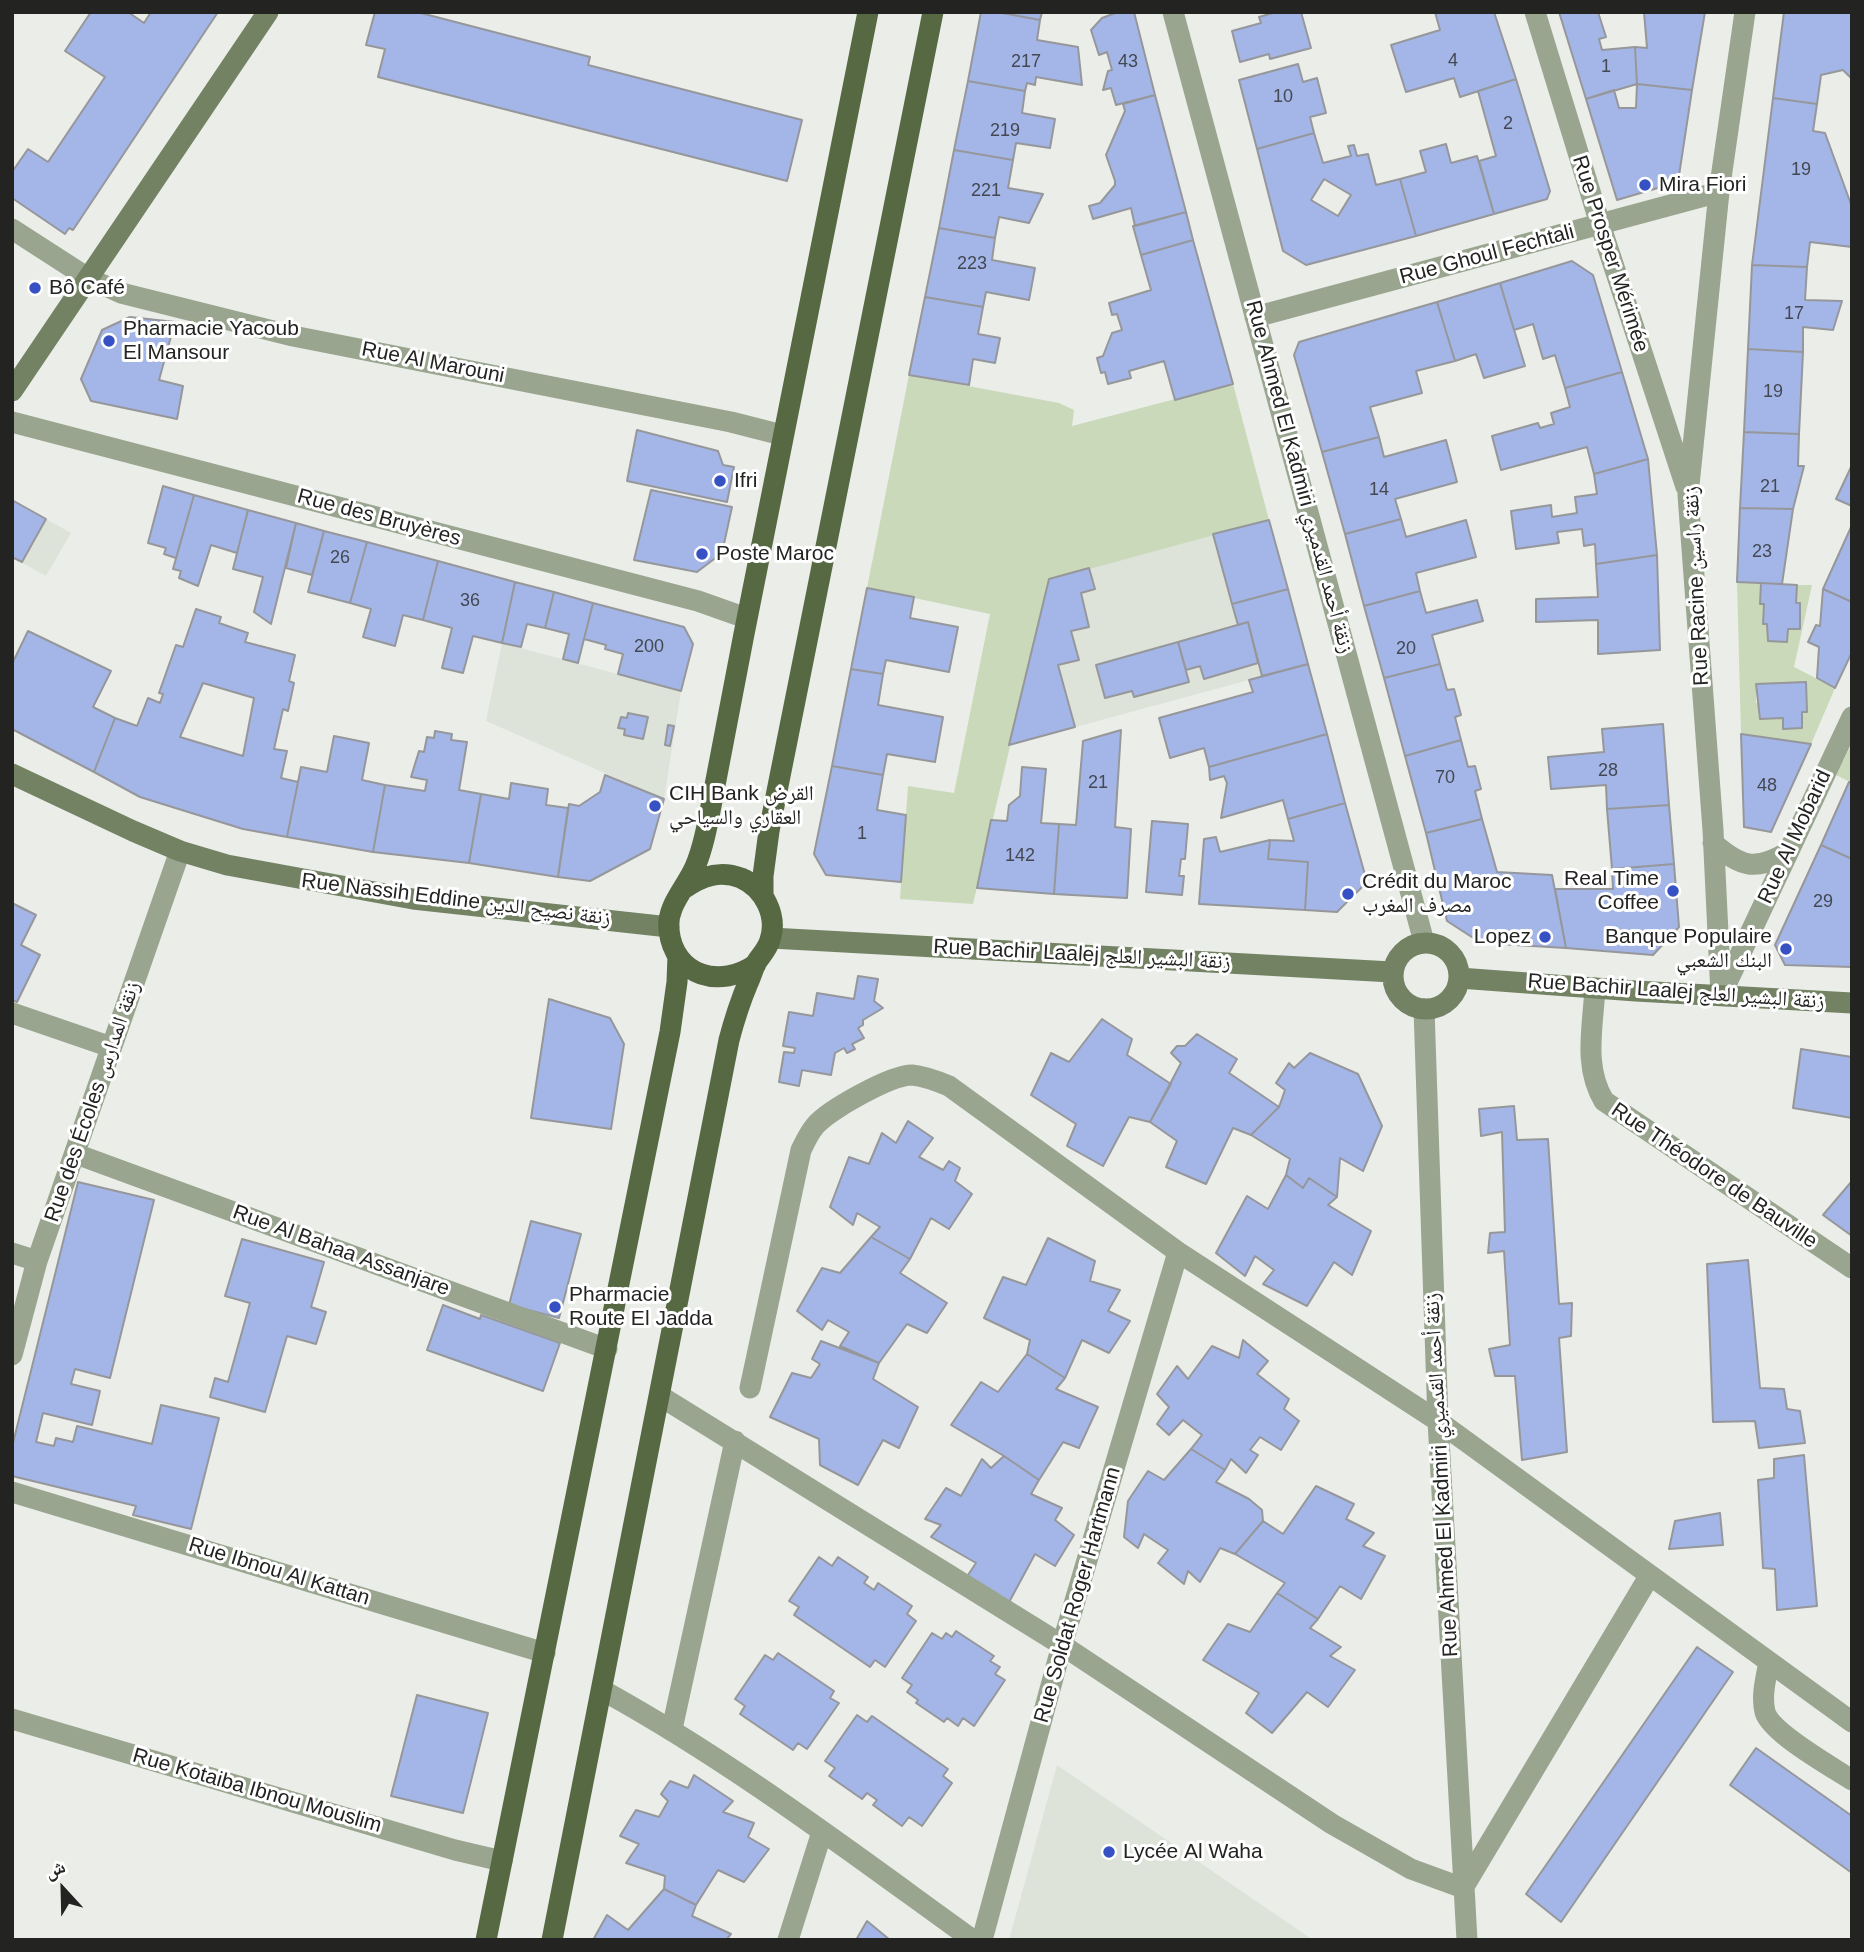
<!DOCTYPE html>
<meta charset="utf-8">
<style>
body{margin:0}
#map{position:relative;width:1864px;height:1952px;overflow:hidden;background:#ebede9;font-family:Arial,"Noto Naskh Arabic",sans-serif}
canvas{display:block}
.frame{position:absolute;inset:0;border:14px solid #232422;pointer-events:none}
.north{position:absolute;left:28px;top:1854px;width:70px;height:70px;-webkit-text-stroke:5px #fff;paint-order:stroke;rotate:338deg;font-size:19px;font-weight:700;line-height:28px;text-align:center;color:#232422}
.north::after{content:'';display:block;margin:auto;width:24px;height:32px;background:#232422;clip-path:polygon(50% 0,100% 100%,50% 72%,0 100%)}
</style>
<div id="map">
<canvas width="1864" height="1952"></canvas>
<div class="frame"></div>
<div class="north">ش</div>
</div>
<script>
const context = document.querySelector('canvas').getContext('2d');
context.lineJoin = 'round';
function paint(path, color) { context.fillStyle = color; context.fill(path, 'evenodd'); }
function stroke(path, color, width, dash) { context.strokeStyle = color; context.lineWidth = width; context.lineCap = dash ? 'butt' : 'round'; context.setLineDash(dash || []); context.stroke(path); }
function write(font, color, halo, rows, align = 'center') {
  context.font = font + ' Arial,"Noto Naskh Arabic",sans-serif'; context.lineWidth = 6; context.setLineDash([]); context.textBaseline = 'middle'; context.strokeStyle = halo; context.fillStyle = color; for (const [text, x, y, turn = 0] of rows) {
    context.save(); context.translate(x, y); context.rotate((+turn || 0) * Math.PI / 180); context.textAlign = isNaN(turn) ? turn : align; if (halo) context.strokeText(text, 0, 0); context.fillText(text, 0, 0); context.restore();
  }
}
const built = new Path2D(`
 M12,500L71,533L46,576L12,557Z
 M1269,520L1308,664L1009,745L1049,579Z
 M502,643L681,691L664,799L486,721Z
 M1057,1765L1313,1940H1009Z`);
const green = new Path2D(`
 M909,375L1059,403L1074,410L1072,426L1233,384L1269,520L1049,580L973,904L900,899L908,786L954,793L990,614L867,588Z
 M1737,582L1761,583L1760,603L1764,604L1763,624H1767L1768,641H1787L1788,629H1799L1800,603H1796L1797,585H1812L1794,667L1835,688L1811,744L1741,734ZM1806,682L1802,728L1783,729V718L1760,719V703H1756V684Z
 M1852,743V783L1836,775Z`);
const building = new Path2D(`
 M91,12H128L144,23L151,12H218L73,230L69,228L65,234L12,198V172L28,149L48,162L105,77L65,51Z
 M375,12H417L590,57L588,65L802,120L787,181L378,77L385,49L366,45Z
 M981,12H997L1040,20L1037,40L1078,47L1082,85L1036,77L1035,85L1027,83L1025,91L968,81Z
 M997,12H1042L1040,20Z
 M1134,12L1155,95L1116,105L1111,88L1103,90L1108,71L1112,70L1107,52L1099,55L1091,30L1102,18L1118,12Z
 M1276,12H1301L1311,48L1270,59L1269,54L1240,62L1232,31L1261,23L1259,17Z
 M1435,12H1494L1516,79L1460,97L1454,78L1406,92L1391,45L1440,30Z
 M1559,12H1598L1606,37L1599,39L1602,50L1635,47L1637,84L1586,99Z
 M1644,12H1705L1692,90L1637,84L1635,47L1647,48Z
 M1784,12H1852V79L1843,70L1821,75L1817,104L1773,98Z
 M1298,64L1303,82L1317,78L1326,113L1310,117L1314,133L1257,149L1239,80Z
 M1516,79L1550,191L1547,199L1494,214L1479,161L1496,156L1478,91Z
 M968,81L1025,91L1022,113L1055,119L1050,148L1016,143L1013,160L954,150Z
 M1637,84L1692,90L1678,182L1617,200L1586,99L1614,90L1619,108H1636Z
 M1155,95L1186,212L1135,226L1131,208L1093,219L1089,206L1100,203L1115,185V181L1106,155L1125,111L1123,104Z
 M1773,98L1817,104L1813,131L1825,133L1852,207V247L1810,242L1807,267L1752,265Z
 M1314,133L1323,163L1351,156L1348,146L1354,145L1357,156L1368,154L1376,185L1400,179L1416,236L1306,265L1283,251L1257,149ZM1324,179L1351,195L1338,216L1311,200Z
 M1446,144L1451,163L1477,156L1494,214L1416,236L1400,179L1426,172L1420,151Z
 M954,150L1013,160L1008,188L1043,194L1029,223L999,217L995,238L939,228Z
 M1186,212L1193,240L1141,255L1133,226Z
 M939,228L995,238L992,260L1035,268L1029,300L986,292L983,307L925,297Z
 M1193,240L1233,384L1175,400L1164,361L1129,371L1131,378L1108,384L1105,372L1101,373L1097,358L1103,356L1112,333L1122,330L1117,314L1112,315L1109,303L1151,290L1141,255Z
 M1572,261L1593,275L1622,372L1565,388L1555,355L1543,359L1533,324L1514,330L1500,283Z
 M1752,265L1807,267L1805,300L1842,301L1833,330L1803,327V352L1748,349Z
 M1500,283L1525,366L1484,378L1476,354L1455,361L1437,302Z
 M925,297L983,307L978,334L1000,338L995,363L973,359L969,385L909,375Z
 M1437,302L1455,361L1416,371L1422,393L1370,407L1379,437L1322,452L1294,355L1299,342Z
 M130,317L175,322L159,380L183,386L177,419L91,401L81,379L102,330Z
 M1748,349L1803,352L1799,434L1744,432Z
 M1622,372L1648,459L1594,474L1587,447L1501,470L1492,436L1538,423L1540,428L1554,424L1551,413L1570,407L1565,388Z
 M637,430L718,451L723,465L734,467L727,502L627,481Z
 M1744,432L1799,434L1798,466H1804L1793,509L1740,508Z
 M1379,437L1384,457L1446,440L1457,482L1395,499L1401,519L1345,534L1322,452Z
 M1648,459L1657,555L1596,564L1595,544L1584,546L1582,529L1557,532L1559,543L1516,549L1511,511L1551,505L1552,517L1577,513L1575,497L1597,494L1594,474Z
 M1852,465V506L1836,499Z
 M163,486L194,495L176,558L164,554L166,548L148,543Z
 M651,490L732,507L722,553L697,572L634,560Z
 M194,495L248,510L237,553L211,545L198,586L179,578L181,571L173,569Z
 M12,500L46,519L22,562L12,557Z
 M1740,508L1793,509L1782,584L1737,582Z
 M248,510L296,523L271,624L254,612L263,577L233,569Z
 M1401,519L1406,537L1466,520L1476,557L1416,573L1420,591L1364,606L1345,534Z
 M1269,520L1288,589L1232,604L1213,534Z
 M296,523L324,531L312,575L286,568Z
 M1852,525V602L1823,589Z
 M324,531L367,542L350,603L308,592Z
 M367,542L438,561L423,620L403,615L395,646L363,637L371,609L350,603Z
 M1657,555L1660,650L1598,654V620L1536,622V599L1598,597L1596,564Z
 M438,561L515,582L502,643L473,636L463,673L442,668L452,628L423,620Z
 M1089,568L1095,589L1081,593L1089,627L1071,631L1079,660L1058,665L1075,727L1009,745L1049,579Z
 M515,582L554,592L545,628L527,624L521,647L502,643Z
 M1761,583L1797,585L1796,603H1800V629H1788L1787,642L1768,641L1767,624H1763L1764,604H1760Z
 M867,588L914,597L910,618L958,627L949,672L886,660L883,674L851,669Z
 M1288,589L1308,664L1262,676L1248,622L1238,625L1232,604Z
 M1823,589L1852,602V652L1835,688L1817,678L1819,647L1808,642L1816,625L1820,626Z
 M1420,591L1426,613L1477,600L1483,621L1432,635L1440,664L1384,678L1364,606Z
 M554,592L593,603L578,663L563,659L569,634L545,628Z
 M593,603L684,627L693,644L681,691L618,674L623,654L605,649L606,645L584,639Z
 M196,609L221,617L219,623L248,633L245,642L295,655L289,681L294,683L288,711L283,709L274,749L287,751L281,778L298,782L287,837L243,829L140,797L94,772L115,718L137,726L148,698L160,703L163,694L159,693L176,645L183,647ZM203,683L254,698L243,756L180,737Z
 M1248,622L1258,663L1204,679L1200,666L1186,670L1178,642Z
 M28,631L111,671L93,707L115,718L94,772L12,729V664Z
 M1178,642L1189,682L1134,697L1132,691L1105,698L1096,665Z
 M1308,664L1327,734L1209,767L1204,748L1170,758L1159,718L1253,692L1249,680Z
 M1440,664L1447,690L1454,689L1461,715L1455,717L1461,740L1405,756L1384,678Z
 M851,669L883,674L878,705L943,717L935,762L887,754L883,775L832,766Z
 M1806,682L1807,712H1802V728L1783,729V718L1760,719L1756,684Z
 M628,713L648,717L643,739L624,735L625,729L618,728L621,717L627,718Z
 M1663,724L1669,805L1607,809L1606,785L1551,789L1548,757L1604,752L1602,729Z
 M668,725L674,726L670,746L665,745Z
 M1121,730L1115,827L1131,829L1127,898L1054,894L1059,824L1076,825L1083,741Z
 M435,731L452,734L451,740L467,742L459,790L481,794L469,863L373,852L385,785L425,791L427,780L411,777L419,751L424,752L427,737L434,738Z
 M1327,734L1345,803L1288,819L1283,800L1221,818L1227,783L1224,776L1210,780L1209,767Z
 M1741,734L1811,744L1771,832L1744,827Z
 M334,736L369,743L362,780L385,785L373,852L287,837L301,767L327,772Z
 M1461,740L1468,767L1475,766L1481,789L1475,791L1482,819L1426,833L1405,756Z
 M832,766L883,775L877,810L906,815L901,882L826,875L814,854Z
 M1022,767L1046,769L1041,823L1059,824L1054,894L977,888L991,820L1007,821L1009,805L1020,796Z
 M605,775L664,799L650,849L590,881L558,877L569,804L579,806L600,792Z
 M1849,782L1852,783V859L1821,845Z
 M511,783L548,789L546,805L568,808L558,877L469,863L481,794L509,799Z
 M1345,803L1367,882L1337,912L1305,910L1308,862L1268,859L1270,840L1294,841L1288,819Z
 M1669,805L1674,864L1612,869L1607,809Z
 M1482,819L1497,872L1552,875L1566,948L1481,943L1447,921L1426,833Z
 M1152,821L1188,824L1185,859H1181L1179,876H1184L1182,895L1146,892Z
 M1216,837L1220,852L1270,840L1268,859L1308,862L1305,910L1199,904L1204,839Z
 M1821,845L1852,859V967L1785,965L1775,945Z
 M1674,864L1679,927L1653,955L1566,948L1555,889H1613L1612,869Z
 M12,903L36,915L21,945L40,955L17,1002L12,1000Z
 M858,976L878,979L874,1001L883,1008L863,1020V1025L858,1028L864,1038L852,1044L855,1049L847,1053L844,1048L835,1053L831,1075L802,1070L799,1086L779,1082L784,1052L794,1053L795,1048L783,1046L789,1012L813,1016L817,993L854,999Z
 M549,999L610,1018L624,1044L611,1129L531,1118Z
 M1102,1019L1132,1039L1127,1055L1171,1084L1150,1122L1129,1117L1103,1166L1067,1146L1076,1124L1031,1095L1051,1053L1069,1062Z
 M1197,1034L1237,1059L1229,1073L1279,1107L1251,1135L1233,1128L1206,1184L1166,1167L1177,1141L1150,1122L1181,1063L1171,1053L1177,1046H1185Z
 M1801,1049L1852,1057V1118L1793,1108Z
 M1310,1053L1358,1074L1382,1126L1363,1171L1340,1158L1337,1197L1309,1178L1303,1188L1286,1175L1290,1159L1251,1135L1279,1107L1285,1090L1276,1083L1289,1063L1294,1068Z
 M1514,1106L1517,1140L1548,1139L1559,1304L1572,1303L1571,1336L1559,1338L1567,1452L1522,1460L1515,1376H1495L1489,1349L1510,1345L1504,1251L1488,1253L1490,1233L1505,1232L1502,1132L1481,1136L1479,1109Z
 M908,1121L933,1138L919,1157L943,1170L949,1161L960,1168L955,1181L972,1194L949,1229L931,1218L910,1259L871,1237L880,1227L857,1213L853,1225L830,1207L849,1157L869,1164L882,1133L896,1143Z
 M1286,1175L1303,1188L1309,1178L1337,1197L1328,1205L1371,1231L1352,1275L1334,1262L1307,1306L1263,1284L1274,1270L1255,1256L1245,1276L1216,1253L1247,1196L1268,1209Z
 M1852,1181V1236L1823,1215Z
 M78,1182L154,1200L110,1378L75,1369L71,1384L100,1391L92,1425L43,1413L36,1442L54,1446L56,1438L73,1442L77,1426L152,1444L161,1405L219,1418L191,1529L133,1515L136,1506L12,1476V1447Z
 M531,1221L581,1234L559,1318L509,1305Z
 M871,1237L910,1259L900,1273L947,1303L927,1333L907,1324L879,1363L840,1346L849,1332L828,1320L822,1330L797,1311L822,1268L840,1273Z
 M1048,1238L1095,1261L1090,1281L1120,1290L1108,1311L1130,1321L1109,1353L1082,1340L1065,1378L1027,1354L1030,1340L984,1318L1003,1277L1026,1285Z
 M242,1239L324,1262L311,1307L326,1312L316,1344L287,1336L265,1412L210,1397L215,1378L228,1382L250,1303L225,1296Z
 M1748,1260L1760,1388L1784,1389L1787,1409L1800,1411L1805,1443L1759,1448L1755,1421L1713,1422L1707,1264Z
 M443,1305L480,1319L481,1315L560,1343L543,1391L427,1350Z
 M1243,1340L1268,1361L1257,1374L1289,1399L1284,1409L1299,1421L1281,1450L1260,1437L1250,1450L1258,1455L1246,1473L1231,1459L1225,1470L1191,1449L1202,1435L1183,1420L1169,1435L1157,1424L1169,1407L1157,1394L1177,1366L1188,1379L1212,1346L1239,1358Z
 M821,1341L879,1363L873,1379L918,1407L899,1448L883,1440L858,1485L820,1465L819,1439L770,1417L792,1373L811,1378L820,1364L812,1359Z
 M1027,1354L1065,1378L1056,1389L1098,1407L1079,1448L1063,1442L1039,1480L1004,1456L951,1425L981,1382L998,1392Z
 M1191,1449L1225,1470L1216,1482L1249,1499L1262,1510L1263,1521L1235,1554L1220,1548L1200,1582L1188,1571L1184,1584L1158,1563L1168,1550L1144,1534L1138,1548L1124,1537L1128,1501L1148,1471L1164,1480Z
 M1804,1455L1817,1606L1777,1610L1775,1569L1763,1568L1758,1480L1774,1478V1459Z
 M1004,1456L1039,1480L1031,1494L1062,1508L1055,1520L1074,1535L1055,1566L1035,1554L1007,1606L966,1578L976,1563L931,1537L941,1525L925,1519L946,1488L961,1496L982,1459L991,1468Z
 M1316,1486L1354,1504L1346,1519L1374,1533L1363,1546L1385,1556L1361,1599L1340,1586L1318,1619L1277,1593L1285,1583L1235,1554L1263,1521L1283,1534Z
 M1720,1513L1723,1545L1669,1549L1675,1521Z
 M819,1557L832,1566L838,1557L868,1577L864,1583L874,1590L878,1583L912,1606L907,1614L916,1621L885,1667L875,1660L870,1667L794,1615L799,1607L789,1601Z
 M1277,1593L1318,1619L1310,1628L1341,1647L1330,1656L1355,1670L1328,1707L1307,1692L1272,1733L1246,1713L1259,1693L1203,1660L1228,1624L1250,1632Z
 M956,1631L994,1656L990,1661L1000,1667L995,1674L1005,1680L974,1726L963,1718L958,1726L947,1718L944,1722L916,1703L918,1700L907,1692L912,1685L902,1678L932,1633L942,1639L946,1633L952,1637Z
 M1697,1647L1733,1672L1561,1922L1526,1894Z
 M778,1653L834,1691L830,1698L839,1703L807,1749L798,1743L793,1750L740,1714L745,1706L735,1699L765,1655L773,1660Z
 M417,1695L488,1713L463,1813L391,1796Z
 M857,1715L867,1722L872,1716L948,1769L943,1776L952,1783L922,1826L909,1817L902,1826L873,1805L877,1800L867,1793L862,1799L829,1776L835,1768L825,1761Z
 M1756,1748L1852,1816V1873L1730,1785Z
 M694,1775L733,1801L723,1812L754,1823L748,1837L769,1849L744,1882L718,1870L696,1905L664,1889L665,1876L626,1863L639,1844L620,1836L636,1810L659,1817L668,1801L661,1794L670,1781L688,1788Z
 M664,1889L696,1905L692,1916L731,1934L726,1940H593L607,1915L628,1930Z
 M867,1921L890,1940H856Z`);
const street = new Path2D(`
 M1173,12L1424,942
 M1535,12L1600,224L1686,487
 M12,229L88,278L121,293L293,336L731,422L782,435
 M1255,317L1719,192
 M12,422L698,601L746,618
 M1713,843C1742,868 1755,871 1788,852
 M1595,988C1593,1027 1583,1066 1604,1101L1852,1268
 M1722,993L1852,717
 M1721,995L1713,830L1688,495L1719,192L1745,12
 M1424,1009L1438,1421L1467,1940
 M12,1013L111,1047
 M76,1154L607,1349
 M12,1253L37,1261
 M12,1355L37,1261L180,851
 M750,1388L801,1150C805,1142 809,1133 815,1126C828,1110 891,1075 912,1075C924,1076 937,1081 949,1086L1178,1252L1438,1421L1852,1722
 M660,1396L1062,1645L1332,1824L1411,1869L1463,1888L1650,1575
 M12,1492L545,1653
 M1769,1662C1766,1678 1761,1696 1765,1712C1771,1733 1832,1767 1852,1780
 M602,1690C733,1762 852,1853 973,1940
 M12,1719L455,1850L502,1861
 M672,1729L735,1441
 M788,1940L822,1832
 M982,1940L1062,1645L1178,1252`);
const secondary = new Path2D(`
 M12,391L268,12
 M12,774L133,831L180,851L227,865L413,899L669,927
 M771,938L1392,972
 M1393 976a33 33 0 1 1 66 0a33 33 0 1 1-66 0Z
 M1459,978L1636,991L1852,1003`);
const primary = new Path2D(`
 M763,896V876L769,831L933,12
 M756,964C721,989 674,977 669,930C666,906 686,888 695,867C703,848 707,827 711,806C761,541 815,277 868,12
 M486,1940L670,1032L677,982L678,956
 M552,1940L729,1040C734,1021 740,1002 748,983C751,977 753,969 756,963C761,955 767,950 770,940C778,916 764,888 741,878C720,870 702,876 685,888`);
const markers = [
 [1645,185,7,"#3651c3"],
 [35,288,7,"#3651c3"],
 [109,341,7,"#3651c3"],
 [720,481,7,"#3651c3"],
 [702,554,7,"#3651c3"],
 [655,806,7,"#3651c3"],
 [1673,891,7,"#3651c3"],
 [1348,894,7,"#3651c3"],
 [1545,937,7,"#3651c3"],
 [1786,949,7,"#3651c3"],
 [555,1307,7,"#3651c3"],
 [1109,1852,7,"#3651c3"]
];
const numberNames = [
 ["4",1453,61],
 ["217",1026,62],
 ["43",1128,62],
 ["1",1606,67],
 ["10",1283,97],
 ["2",1508,124],
 ["219",1005,131],
 ["19",1801,170],
 ["221",986,191],
 ["223",972,264],
 ["17",1794,314],
 ["19",1773,392],
 ["21",1770,487],
 ["14",1379,490],
 ["23",1762,552],
 ["26",340,558],
 ["36",470,601],
 ["200",649,647],
 ["20",1406,649],
 ["28",1608,771],
 ["70",1445,778],
 ["21",1098,783],
 ["48",1767,786],
 ["1",862,834],
 ["142",1020,856],
 ["29",1823,902]
];
const poiNames = [
 ["Mira Fiori",1659,185],
 ["Bô Café",49,288],
 ["Pharmacie Yacoub",123,329],
 ["El Mansour",123,353],
 ["Ifri",734,481],
 ["Poste Maroc",716,554],
 ["CIH Bank القرض",669,794],
 ["العقاري والسياحي",669,818],
 ["Real Time",1659,879,"right"],
 ["Coffee",1659,903,"right"],
 ["Crédit du Maroc",1362,882],
 ["مصرف المغرب",1362,906],
 ["Lopez",1531,937,"right"],
 ["Banque Populaire",1772,937,"right"],
 ["البنك الشعبي",1772,961,"right"],
 ["Pharmacie",569,1295],
 ["Route El Jadda",569,1319],
 ["Lycée Al Waha",1123,1852]
];
const streetNames = [
 ["Rue Prosper Mérimée",1610,254,72],
 ["Rue Ghoul Fechtali",1487,255,-15],
 ["Rue Al Marouni",433,363,11],
 ["Rue Ahmed El Kadmiri زنقة أحمد القدميري",1299,477,75],
 ["Rue des Bruyères",379,518,15],
 ["Rue Racine زنقة راسين",1697,586,-93],
 ["Rue Al Mobarid",1795,837,-65],
 ["Rue Nassih Eddine زنقة نصيح الدين",456,900,7],
 ["Rue Bachir Laalej زنقة البشير العلج",1082,955,3],
 ["Rue Bachir Laalej زنقة البشير العلج",1676,992,4],
 ["Rue des Écoles زنقة المدارس",93,1102,-71],
 ["Rue Théodore de Bauville",1714,1176,34],
 ["Rue Al Bahaa Assanjare",341,1251,20],
 ["Rue Ahmed El Kadmiri زنقة أحمد القدميري",1442,1475,-93],
 ["Rue Ibnou Al Kattan",279,1572,17],
 ["Rue Soldat Roger Hartmann",1078,1595,-74],
 ["Rue Kotaiba Ibnou Mouslim",257,1791,16]
];
paint(built, '#dde3d8');
paint(green, '#c9d9b9');
paint(building, '#a4b6e7');
stroke(building, '#96979b', 2);
stroke(street, '#99a58f', 21);
stroke(secondary, '#728263', 21);
stroke(primary, '#566943', 21);
for (const [x, y, r, color] of markers) { const dot = new Path2D(); dot.arc(x, y, r, 0, 2 * Math.PI); context.fillStyle = color; context.fill(dot); stroke(dot, '#fff', 2.5); }
write('18px', '#434853', null, numberNames);
write('21px', '#232422', '#fff', poiNames, 'left');
write('21px', '#232422', '#fff', streetNames);
</script>
